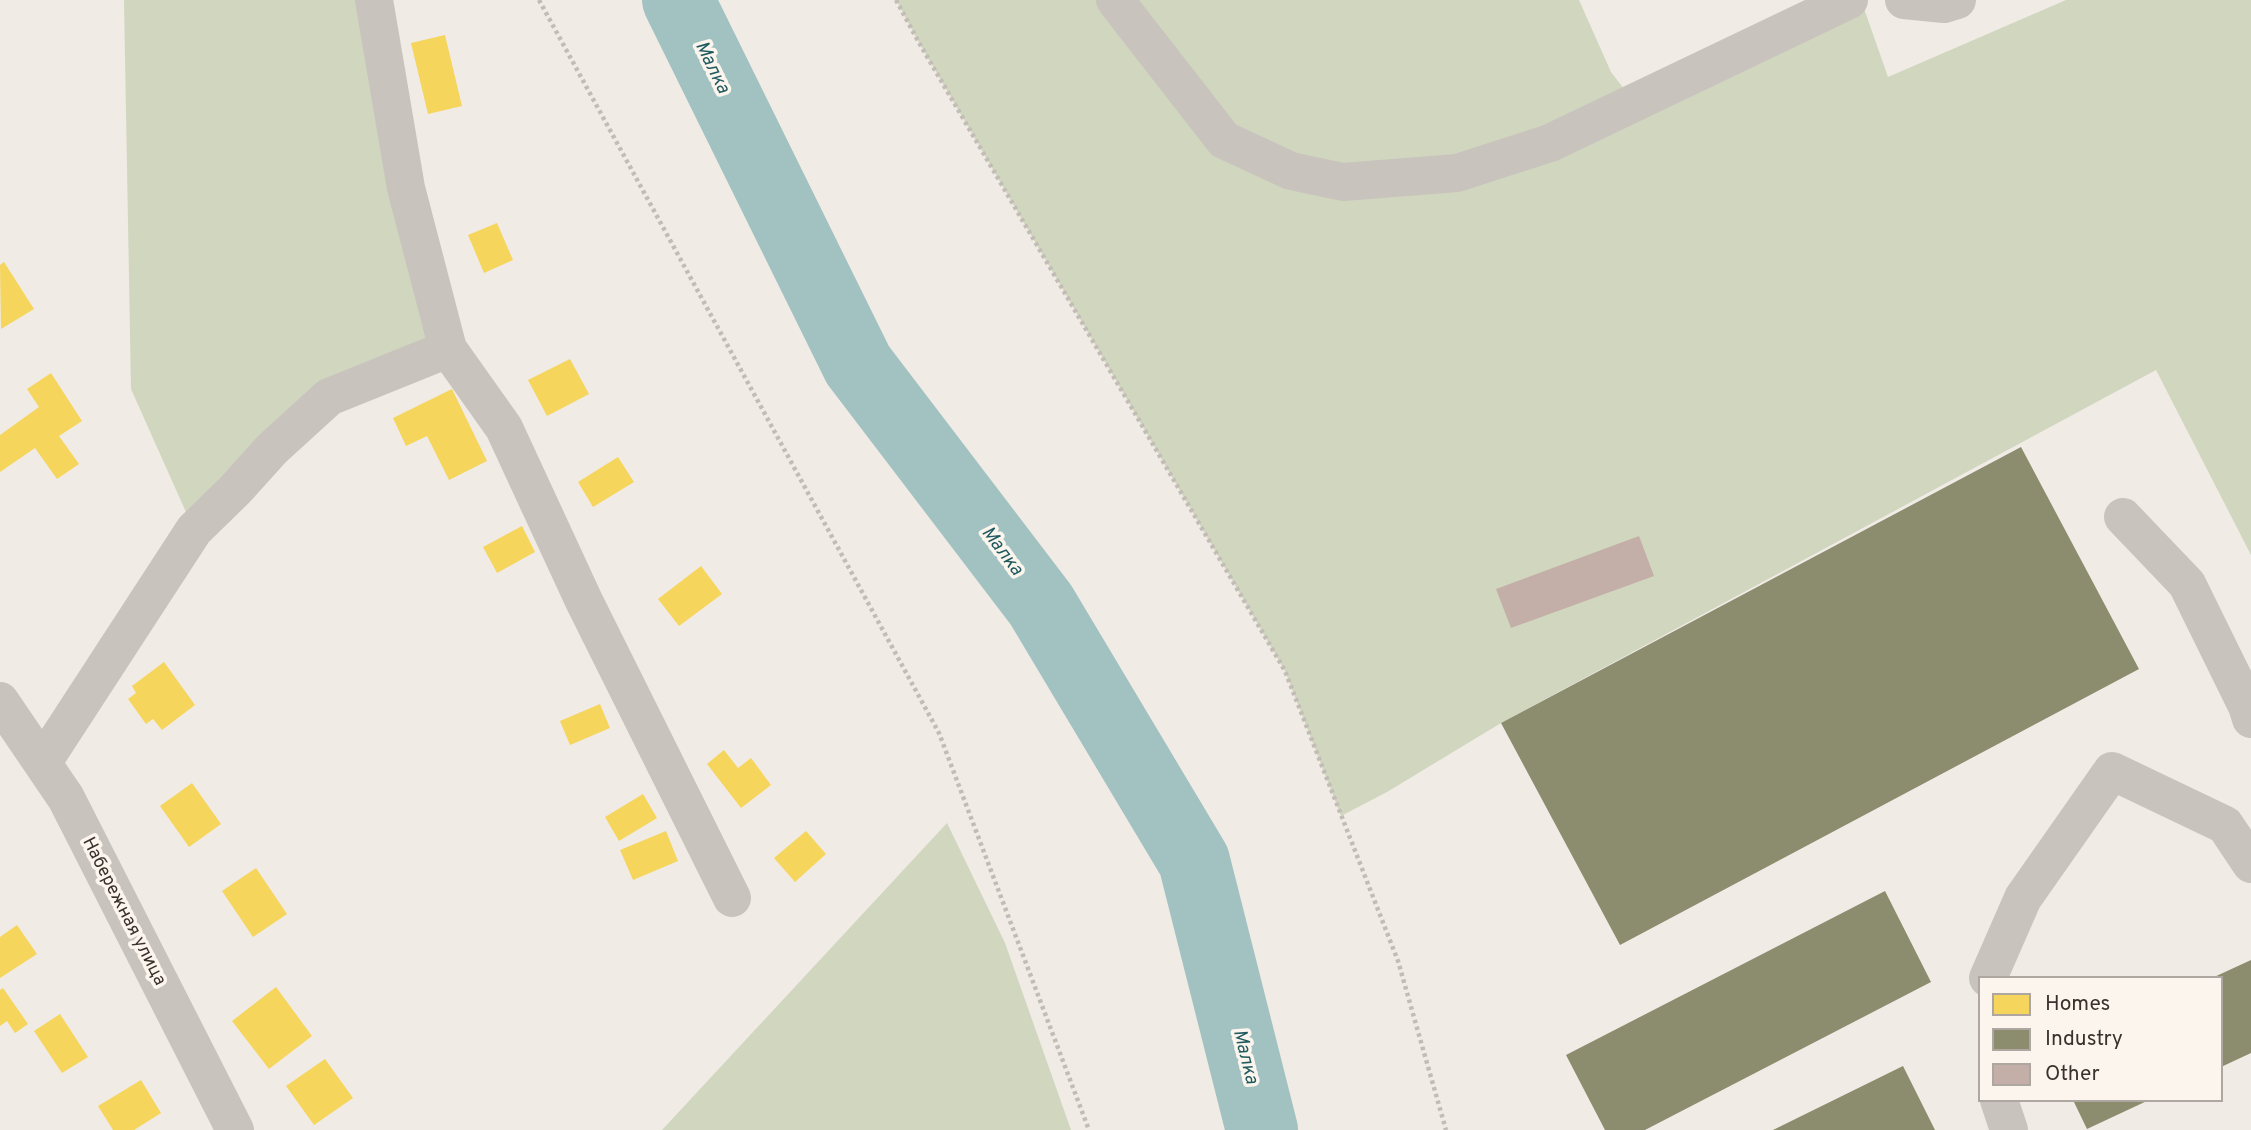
<!DOCTYPE html>
<meta charset="utf-8">
<style>
body{margin:0}
#map{position:relative;width:2251px;height:1130px;overflow:hidden;background:#f0ebe5;font-family:Overpass,sans-serif}
canvas{display:block}
.legend{position:absolute;left:1978px;top:976px;width:245px;height:126px;box-sizing:border-box;background:#fbf5ee;border:2px solid #aea6a0;margin:0;padding:9px 12px;list-style:none;font-size:21px;color:#3b302b}
.legend li{display:flex;align-items:center;gap:14px;height:35px}
.legend b{width:35px;border:2px solid #aea6a0}
</style>
<div id="map">
<canvas width="2251" height="1130"></canvas>
<ul class="legend">
<li><b style="height:19px;background:#f6d55c"></b>Homes</li>
<li><b style="height:19px;background:#8c8c6e"></b>Industry</li>
<li><b style="height:19px;background:#c3afa7"></b>Other</li>
</ul>
</div>
<script>
const context = document.querySelector('canvas').getContext('2d');
context.lineJoin = 'round';
function paint(path, color) { context.fillStyle = color; context.fill(path, 'evenodd'); }
function stroke(path, color, width, dash) { context.strokeStyle = color; context.lineWidth = width; context.lineCap = dash ? 'butt' : 'round'; context.setLineDash(dash || []); context.stroke(path); }
function write(font, color, halo, rows, align = 'center') {
  context.font = font + ' Overpass,sans-serif'; context.lineWidth = 7; context.setLineDash([]); context.textBaseline = 'middle'; context.strokeStyle = halo; context.fillStyle = color; for (const [text, x, y, turn = 0] of rows) {
    context.save(); context.translate(x, y); context.rotate((+turn || 0) * Math.PI / 180); context.textAlign = isNaN(turn) ? turn : align; if (halo) context.strokeText(text, 0, 0); context.fillText(text, 0, 0); context.restore();
  }
}
const green = new Path2D(`
 M124,0H374L448,349L329,397L194,530L131,389Z
 M896,0H1579L1611,72L1635,103L1861,0L1888,77L2066,0H2251V555L2156,370L1501,723L1387,792L1341,816L1285,671L918,41Z
 M947,823L1005,943L1071,1130H662Z`);
const homes = new Path2D(`
 M445,35L462,106L428,114L411,43Z
 M497,223L513,260L484,273L468,235Z
 M4,262L34,309L1,329L0,265Z
 M570,359L589,394L547,416L528,380Z
 M51,373L82,421L59,436L79,464L57,479L35,448L0,472V435L39,407L27,389Z
 M452,389L487,461L449,480L427,436L406,446L393,418Z
 M618,457L634,482L593,507L578,482Z
 M522,526L535,552L497,573L483,547Z
 M701,566L722,594L679,626L658,599Z
 M164,662L195,705L162,730L153,719L146,724L128,699L136,693L132,686Z
 M600,704L610,728L570,745L560,721Z
 M724,750L738,768L751,758L771,785L741,808L707,764Z
 M192,783L221,824L189,847L160,806Z
 M643,794L657,818L619,841L605,817Z
 M666,831L678,861L633,880L620,850Z
 M806,831L826,854L795,882L774,858Z
 M256,868L287,914L253,937L222,891Z
 M17,925L37,954L0,978V937Z
 M276,987L312,1036L269,1069L232,1021Z
 M3,988L28,1024L15,1033L7,1021L0,1026V990Z
 M60,1014L88,1057L62,1073L34,1031Z
 M325,1059L353,1098L314,1125L286,1086Z
 M141,1080L161,1113L134,1130H113L98,1106Z`);
const industry = new Path2D(`
 M2021,447L2139,669L1620,945L1501,723Z
 M1885,891L1931,982L1645,1130H1605L1566,1055Z
 M2251,960V1053L2221,1067V978H2212Z
 M1903,1066L1935,1130H1773Z
 M2073,1100H2149L2087,1129Z`);
const river = new Path2D(`
 M678,0L858,365L1041,605L1194,861L1262,1130`);
const building = new Path2D(`
 M1639,536L1654,576L1511,628L1496,589Z`);
const path = new Path2D(`
 M539,0L939,733L1089,1130
 M896,0L918,41L1285,671L1398,961L1446,1130`);
const minor = new Path2D(`
 M374,0L406,188L448,349
 M1115,0L1224,140L1291,171L1343,182L1457,173L1550,143L1849,0
 M1904,0L1944,4L1957,0
 M2123,517L2187,584L2247,706L2251,719
 M0,701L66,798L235,1130
 M43,762L194,530L235,490L272,449L329,397L448,349L504,428L584,601L732,898
 M1988,978L2023,898L2112,771L2225,825L2251,864
 M1999,1100L2009,1130`);
const streetNames = [
 ["Набережная улица",123,912,63]
];
const waterNames = [
 ["Малка",711,68,64],
 ["Малка",1001,552,53],
 ["Малка",1244,1057,76]
];
paint(green, '#d1d6bf');
paint(homes, '#f6d55c');
paint(industry, '#8c8c6e');
stroke(river, '#a1c2c1', 72);
paint(building, '#c3afa7');
stroke(path, '#c2bbb6', 4.5, [3.5, 3.5]);
stroke(minor, '#c9c3be', 38);
write('18px', '#3b302b', '#fbf5ee', streetNames);
write('italic 19px', '#1f5a5e', '#fbf5ee', waterNames);
</script>
